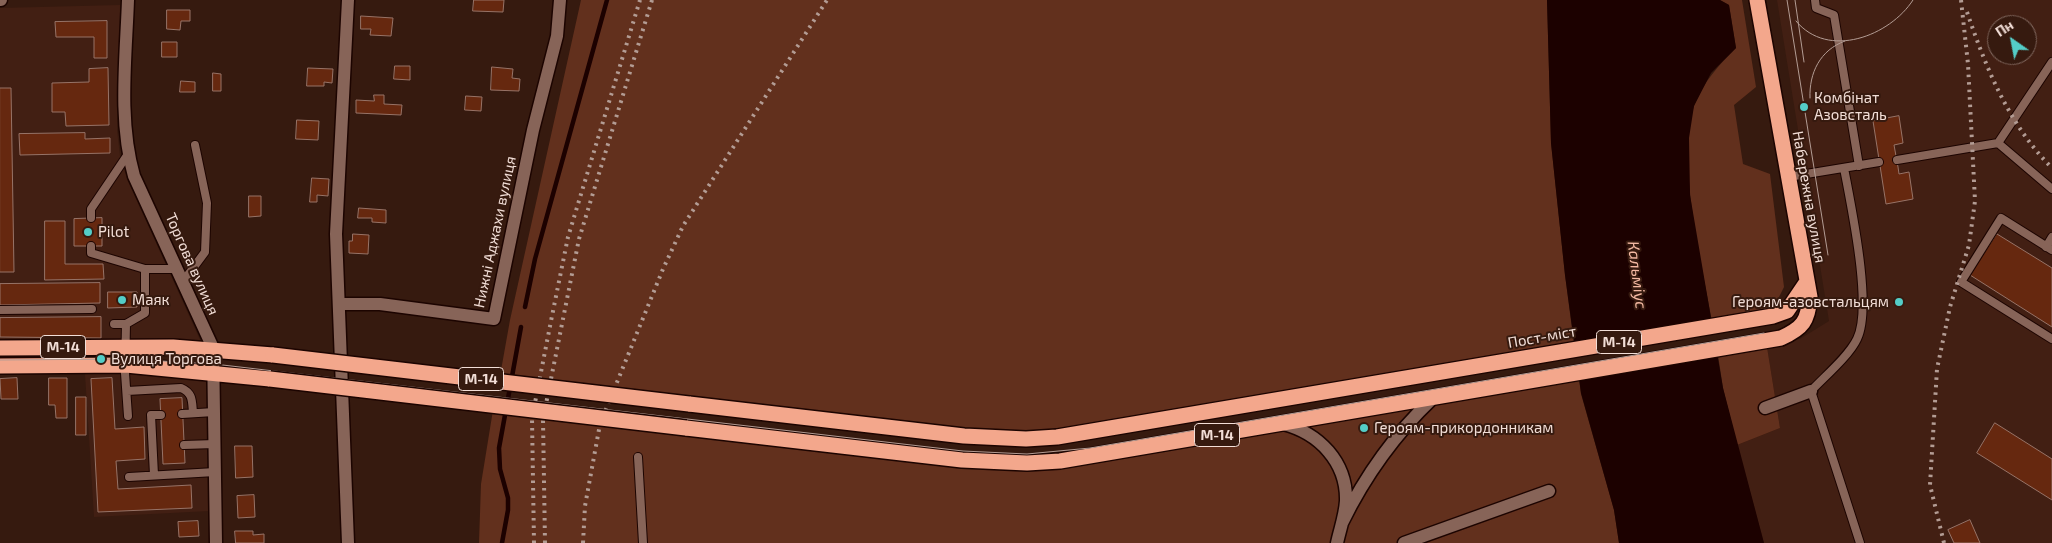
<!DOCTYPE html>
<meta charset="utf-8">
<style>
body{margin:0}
#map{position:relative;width:2052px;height:543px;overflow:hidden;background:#361a0f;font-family:"Exo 2",sans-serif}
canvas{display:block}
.north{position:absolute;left:1987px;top:15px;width:50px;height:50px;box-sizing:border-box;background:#361a0f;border:1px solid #81685f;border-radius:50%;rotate:327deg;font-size:14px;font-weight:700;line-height:20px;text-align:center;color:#f2ded7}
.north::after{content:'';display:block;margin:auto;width:18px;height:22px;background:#54cdc7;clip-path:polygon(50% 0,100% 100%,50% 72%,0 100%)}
</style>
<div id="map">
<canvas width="2052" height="543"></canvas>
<div class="north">Пн</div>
</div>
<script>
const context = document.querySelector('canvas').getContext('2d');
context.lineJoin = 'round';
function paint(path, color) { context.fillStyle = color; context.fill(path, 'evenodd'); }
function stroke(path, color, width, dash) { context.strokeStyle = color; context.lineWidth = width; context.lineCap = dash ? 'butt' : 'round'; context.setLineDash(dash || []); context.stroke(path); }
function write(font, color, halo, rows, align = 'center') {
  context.font = font + ' "Exo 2",sans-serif'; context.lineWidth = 4; context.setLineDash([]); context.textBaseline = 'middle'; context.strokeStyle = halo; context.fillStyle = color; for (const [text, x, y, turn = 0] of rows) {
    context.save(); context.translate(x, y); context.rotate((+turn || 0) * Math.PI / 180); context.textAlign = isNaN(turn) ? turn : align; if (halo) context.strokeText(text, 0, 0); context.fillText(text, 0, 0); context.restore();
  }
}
const built = new Path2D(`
 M1777,0H2052V543H1764L1737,445L1780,428L1767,347L1800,339L1829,321ZM1997,25H2027V55H1997Z
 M120,5L117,130L120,156L127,179L201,342L0,343V8Z
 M85,374H176L207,377L209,511L94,517Z`);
const green = new Path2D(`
 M581,0H1547L1551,143L1565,275L1574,344L1057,431L995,433L500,376L510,320Z
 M1720,0H1742L1756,87L1734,105L1743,164L1770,174L1784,287L1772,311L1712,321C1702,264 1676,160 1694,106C1703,82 1719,65 1736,48L1729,5Z
 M1767,347L1780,428L1737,445L1723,388L1718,355Z
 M1579,379L1581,394L1614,510L1619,543H479L481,484L493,410L994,468Z`);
const water = new Path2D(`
 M1547,0H1720L1729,5L1736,48L1711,73L1694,106L1689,138L1690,195L1723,388L1764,543H1619L1614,510L1581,393L1565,275L1551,143Z`);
const pier = new Path2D(`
 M1714,320L1720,355L1577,379L1572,344Z`);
const stream = new Path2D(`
 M525,307L535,259L607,0
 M502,543L508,510V498L500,469L499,448L521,327`);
const building = new Path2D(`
 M474,0H504L503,12L473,11Z
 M167,10H190V21H181L180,30L167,29Z
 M361,16L393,18L391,36L370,35L371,29H361Z
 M107,21V58H94V37H56L55,22Z
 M162,42H177V57H162Z
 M395,66H410V80L394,79Z
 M492,67L513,69L512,78L520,79L519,91L491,90Z
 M108,68L109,125L66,126L65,112H52V83L89,82V69Z
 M308,68L333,69L332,83L324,82V86H307Z
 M213,73L221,74V91H213Z
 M181,81L195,82V92H180Z
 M0,88H11L14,272H0Z
 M374,95H384V104L402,105L401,115L356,113V100L374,101Z
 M466,96L482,97L481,111L465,110Z
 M1899,116L1903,143L1894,145L1898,167L1899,174L1909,172L1913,199L1886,204L1873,121Z
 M297,120L319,121L318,140L296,139Z
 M85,133V139L110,138V153L20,155L19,134Z
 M312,178L329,179L328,196L317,195V202H310Z
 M249,196H261V216L249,217Z
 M359,208L386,210V223L372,222V218H358Z
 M102,218V246H74V219Z
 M45,221H65V264H103L104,279L45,280Z
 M353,234L369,235L368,254L349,253V241H352Z
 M1997,234L2052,268V327L1970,275Z
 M100,283V303L0,305V284Z
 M108,292H137V307L108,308Z
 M101,317V338L0,337V318Z
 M17,378L18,399H1L0,379Z
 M49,378H67V418H56L55,405H49Z
 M112,378L115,429L144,427L145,459L116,461L118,489L191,485L192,508L98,512L91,379Z
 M76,397H86V435H76Z
 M182,398L185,463L163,464L160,399Z
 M1995,423L2052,459V500L1977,453Z
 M235,446H252L253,477L236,478Z
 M254,495L255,517L238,518L237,496Z
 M1970,520L1980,543H1954L1948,530Z
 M198,521L199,536L179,537L178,522Z
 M235,531H253V535L264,534V543H236Z`);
const lane = new Path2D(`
 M1815,0L1816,8L1834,15L1859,166
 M1998,143L2052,189
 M1897,160L1998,143L2052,62
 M1844,168C1851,206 1873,307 1857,339C1849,356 1824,377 1811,391L1860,543
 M1788,177L1879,162
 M91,218V209L128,154
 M91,246V253L145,269H177
 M2046,247L2052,237
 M2052,250L2001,218L1961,282L2052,339
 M182,283L205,252L207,203L195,145
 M0,310L92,309
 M114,324H126
 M127,391L181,388C193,393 192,401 193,413
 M182,414L214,412
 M128,416L125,373L126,324L145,313V269
 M184,445L215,444
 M638,457L643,543
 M154,475L151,415H161
 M129,477L215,472`);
const street = new Path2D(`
 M0,0H1
 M348,0L336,234L348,543
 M340,304H380L494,319L533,130L557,36L560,0
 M1765,408L1811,391
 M1283,424C1319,433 1347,462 1346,501C1345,516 1340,529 1337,543
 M1342,523C1365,476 1394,435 1433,398
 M1404,543L1549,491`);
const secondary = new Path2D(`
 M128,0C126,58 118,120 134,176L213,348L216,543`);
const highway = new Path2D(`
 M0,348L173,347L273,355
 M0,366L126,365L270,379
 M689,404L964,436L1026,439L1057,437L1773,316L1787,311L1806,283
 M686,428L962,460L1027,463L1060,461L1781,338C1803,328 1808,321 1810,297L1757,0`);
const tram = new Path2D(`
 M1787,0L1828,255
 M1795,0L1804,62
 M1796,21C1828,60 1890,36 1913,0
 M1810,98C1809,73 1820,50 1845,41
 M0,360L126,359L214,364L963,451L1027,454L1090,448L1764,333`);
const rail = new Path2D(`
 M1967,12C1986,68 2009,125 2052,168
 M534,543L532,418L551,321L568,237L640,0
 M545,543L543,419L579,239L652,0
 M583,543L585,506L600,424L663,269L683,226L827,0
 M1944,543L1930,485L1937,369L1950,307L1969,245L1975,201L1968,64L1961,0`);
const highwayBridge = new Path2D(`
 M273,355L689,404
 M270,379L686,428`);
const markers = [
 [1804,107,5,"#54cdc7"],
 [88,232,5,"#54cdc7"],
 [122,300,5,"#54cdc7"],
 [1899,302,5,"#54cdc7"],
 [101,359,5,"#54cdc7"],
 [1364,428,5,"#54cdc7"]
];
const shields = [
 [1619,342,45],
 [63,347,45],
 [481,379,45],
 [1217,435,45]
];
const shieldNames = [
 ["М-14",1619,342],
 ["М-14",63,347],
 ["М-14",481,379],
 ["М-14",1217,435]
];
const poiNames = [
 ["Комбінат",1814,98],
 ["Азовсталь",1814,115],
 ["Pilot",98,232],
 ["Маяк",132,300],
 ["Героям-азовстальцям",1889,302,"right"],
 ["Вулиця Торгова",111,359],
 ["Героям-прикордонникам",1374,428]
];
const streetNames = [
 ["Набережна вулиця",1809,197,80],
 ["Нижні Аджахи вулиця",495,232,-78],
 ["Торгова вулиця",192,264,66],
 ["Пост-міст",1542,337,-10]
];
const waterNames = [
 ["Кальміус",1637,275,83]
];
paint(built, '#421f13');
paint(green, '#62301d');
paint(water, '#1c0100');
paint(pier, '#361a0f');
stroke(stream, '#1c0100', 4.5);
paint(building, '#66280f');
stroke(building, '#977367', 1);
stroke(lane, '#1c0400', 10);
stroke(street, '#1c0400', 15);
stroke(secondary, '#1c0400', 15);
stroke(highway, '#1c0400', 18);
stroke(lane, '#876458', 8);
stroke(street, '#876458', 12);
stroke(secondary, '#876458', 12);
stroke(highway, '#f3a78c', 15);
stroke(tram, '#b39c94', 1);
stroke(rail, '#b39c94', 4, [2.5, 5]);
stroke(highwayBridge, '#1c0400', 18, []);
stroke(highwayBridge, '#f3a78c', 15);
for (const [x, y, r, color] of markers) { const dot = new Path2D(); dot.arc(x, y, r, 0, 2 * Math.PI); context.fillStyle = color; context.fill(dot); stroke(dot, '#361a0f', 2); }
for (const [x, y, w] of shields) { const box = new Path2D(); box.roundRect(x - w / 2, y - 11.5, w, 23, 4); context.fillStyle = '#361a0f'; context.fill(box); stroke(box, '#f2ded7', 1); }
write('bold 14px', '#f2ded7', null, shieldNames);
write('15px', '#f2ded7', '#361a0f', poiNames, 'left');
write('15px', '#f2ded7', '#361a0f', streetNames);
write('italic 16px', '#f3b8a2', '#361a0f', waterNames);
</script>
